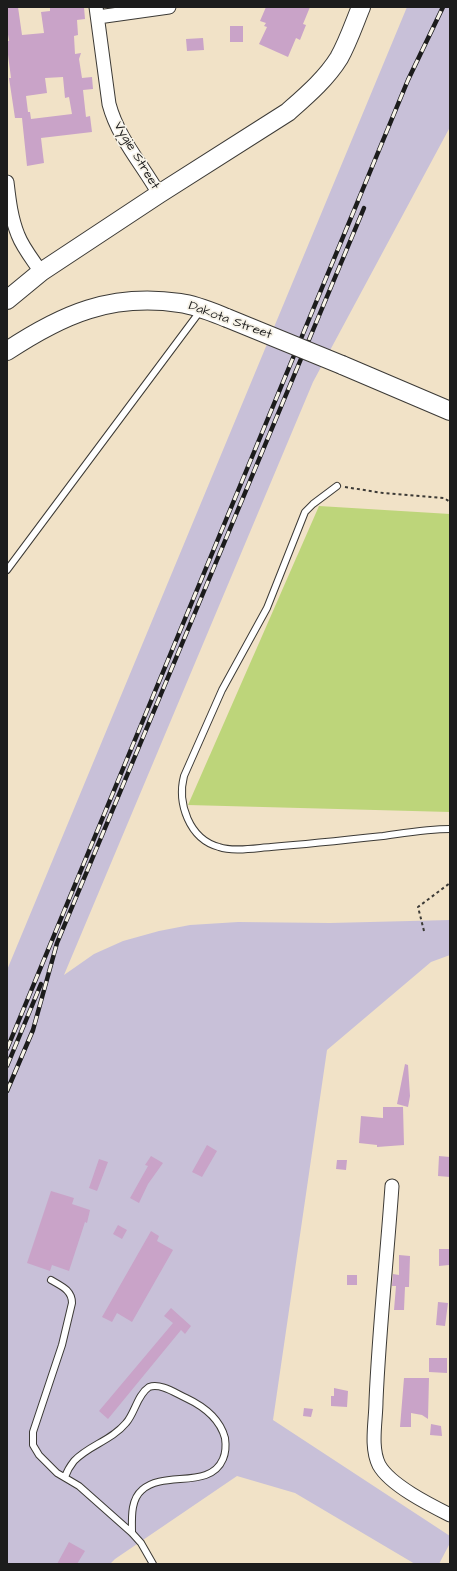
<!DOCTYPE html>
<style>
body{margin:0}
#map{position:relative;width:457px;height:1571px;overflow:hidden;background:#f1e2c7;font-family:"Architects Daughter",sans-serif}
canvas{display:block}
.frame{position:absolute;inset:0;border:8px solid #1c1c1c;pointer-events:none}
</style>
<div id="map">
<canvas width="457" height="1571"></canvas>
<div class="frame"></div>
</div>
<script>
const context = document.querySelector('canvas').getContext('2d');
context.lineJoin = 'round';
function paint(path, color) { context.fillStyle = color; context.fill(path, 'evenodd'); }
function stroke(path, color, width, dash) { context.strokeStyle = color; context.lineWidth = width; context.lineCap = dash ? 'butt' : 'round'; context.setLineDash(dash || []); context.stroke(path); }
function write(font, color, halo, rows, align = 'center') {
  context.font = font + ' "Architects Daughter",sans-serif'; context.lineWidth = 3.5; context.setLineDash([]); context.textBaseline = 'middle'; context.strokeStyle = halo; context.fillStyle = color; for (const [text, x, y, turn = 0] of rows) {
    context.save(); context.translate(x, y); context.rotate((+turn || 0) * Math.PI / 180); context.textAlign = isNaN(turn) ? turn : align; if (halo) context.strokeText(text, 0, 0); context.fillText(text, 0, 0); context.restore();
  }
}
const industrial = new Path2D(`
 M407,7H450V127L313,382L64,975L94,954L123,941L159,931L190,925L238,922L330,923L450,920V955L431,962L327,1050L273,1420L450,1536V1543L439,1564H415L295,1493L237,1476L115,1559L110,1564H7V970Z`);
const green = new Path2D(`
 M319,506L450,514V812L188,805Z`);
const building = new Path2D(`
 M7,7H18L22,35L44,33L41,12L50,11V7H84L85,19L77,20L78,35L74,36L75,54L81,53L79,59L82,78L92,77L93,89L83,90L86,117L90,116L92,132L41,138L44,163L27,166L22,118H15L9,78H11L7,47V41H9L7,28ZM63,77L65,98L69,97L72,114L31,119L30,112H28L26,96L47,93L45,78Z
 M266,7H310L303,24L306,25L300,40L296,38L288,57L259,44L267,27L264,26L266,23L260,21Z
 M230,26H243V42H230Z
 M203,38L204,50L187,51L186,39Z
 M405,1064L408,1065L410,1096L408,1107L397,1104Z
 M383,1107H403L404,1145L377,1147V1145L359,1143L361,1116L383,1118Z
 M207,1145L217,1151L202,1177L192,1172Z
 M151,1156L163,1163L148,1184L139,1203L130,1198L148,1166L145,1165Z
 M439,1156L450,1157V1177L438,1176Z
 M99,1159L108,1162L97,1191L89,1188Z
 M337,1160H347L346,1170L336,1169Z
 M51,1191L74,1198L72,1204L90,1210L87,1223L85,1222L69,1271L52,1265L50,1271L27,1263Z
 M118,1225L127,1230L122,1239L113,1234Z
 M151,1231L159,1236L157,1241L173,1250L132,1322L117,1313L112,1322L102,1317Z
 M439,1249H450L449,1265L439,1266Z
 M399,1255L410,1256L409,1287H405L404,1310H394L396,1286H392L393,1274L399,1275Z
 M347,1275H357V1285H347Z
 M438,1302L448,1303L445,1326L436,1325Z
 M171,1308L191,1326L185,1334L181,1330L108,1419L99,1411L173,1323L164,1316Z
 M429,1358H447V1373L429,1372Z
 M404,1378H429L428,1419L422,1415L411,1413V1427H400Z
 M334,1388L348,1391L347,1407L331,1406V1396H334Z
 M304,1408L313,1409L311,1417L303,1416Z
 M431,1424L441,1426L442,1436L430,1435Z
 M69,1542L85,1551L77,1564H57Z`);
const path = new Path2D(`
 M345,487L383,493L444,498L450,502
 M424,931L418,907L450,883`);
const lane = new Path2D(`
 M337,486L313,504L305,512L267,608L222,690L184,776C177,803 189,839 219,847C233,852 256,848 271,847C308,844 346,840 383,836C405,833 428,829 450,829
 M7,570L201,310
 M51,1280C61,1286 72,1290 72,1303L62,1345L33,1432V1445L39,1455L57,1473L79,1486L132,1533L141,1543L153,1564
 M65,1477C67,1471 70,1466 74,1461C89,1445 111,1441 126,1423C135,1413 137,1395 149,1387C161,1383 175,1393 186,1398C203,1406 220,1419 225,1438C226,1445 226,1452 223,1459C210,1490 164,1470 142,1490C130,1500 132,1520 132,1533`);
const street = new Path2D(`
 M96,7L109,104C118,138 142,164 159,194
 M98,17L169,7
 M7,182C9,199 11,218 18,235C23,248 33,260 41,272
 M392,1186C387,1258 379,1330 376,1401C376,1421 370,1447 379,1465C390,1485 430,1505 450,1515`);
const secondary = new Path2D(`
 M7,300L41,272L159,194L288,112C306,96 326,79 339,58C348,42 354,24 361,7
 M7,351C63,314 111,293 180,303C196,305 212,312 227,318
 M342,365L450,411`);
const rail = new Path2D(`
 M7,1049L408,80L443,7
 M7,1066L41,984
 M7,1091L33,1030L57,943L364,208`);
const secondaryBridge = new Path2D(`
 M227,318L342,365`);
const streetNames = [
 ["Vygie Street",136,156,59],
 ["Dakota Street",230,321,20]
];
paint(industrial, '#c8c0d8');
paint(green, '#bdd57a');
paint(building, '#c9a3c8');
stroke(lane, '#3c3a36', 8);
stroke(street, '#3c3a36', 15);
stroke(secondary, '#3c3a36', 20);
stroke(path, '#3c3a36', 2, [3, 3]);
stroke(lane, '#fff', 6);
stroke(street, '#fff', 13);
stroke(secondary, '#fff', 18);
stroke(rail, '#1c1c1c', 4.5);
stroke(rail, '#f7f3e8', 3, [9]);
stroke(secondaryBridge, '#3c3a36', 20, []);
stroke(secondaryBridge, '#fff', 18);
write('13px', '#1c1c1c', '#f7f3e8', streetNames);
</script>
